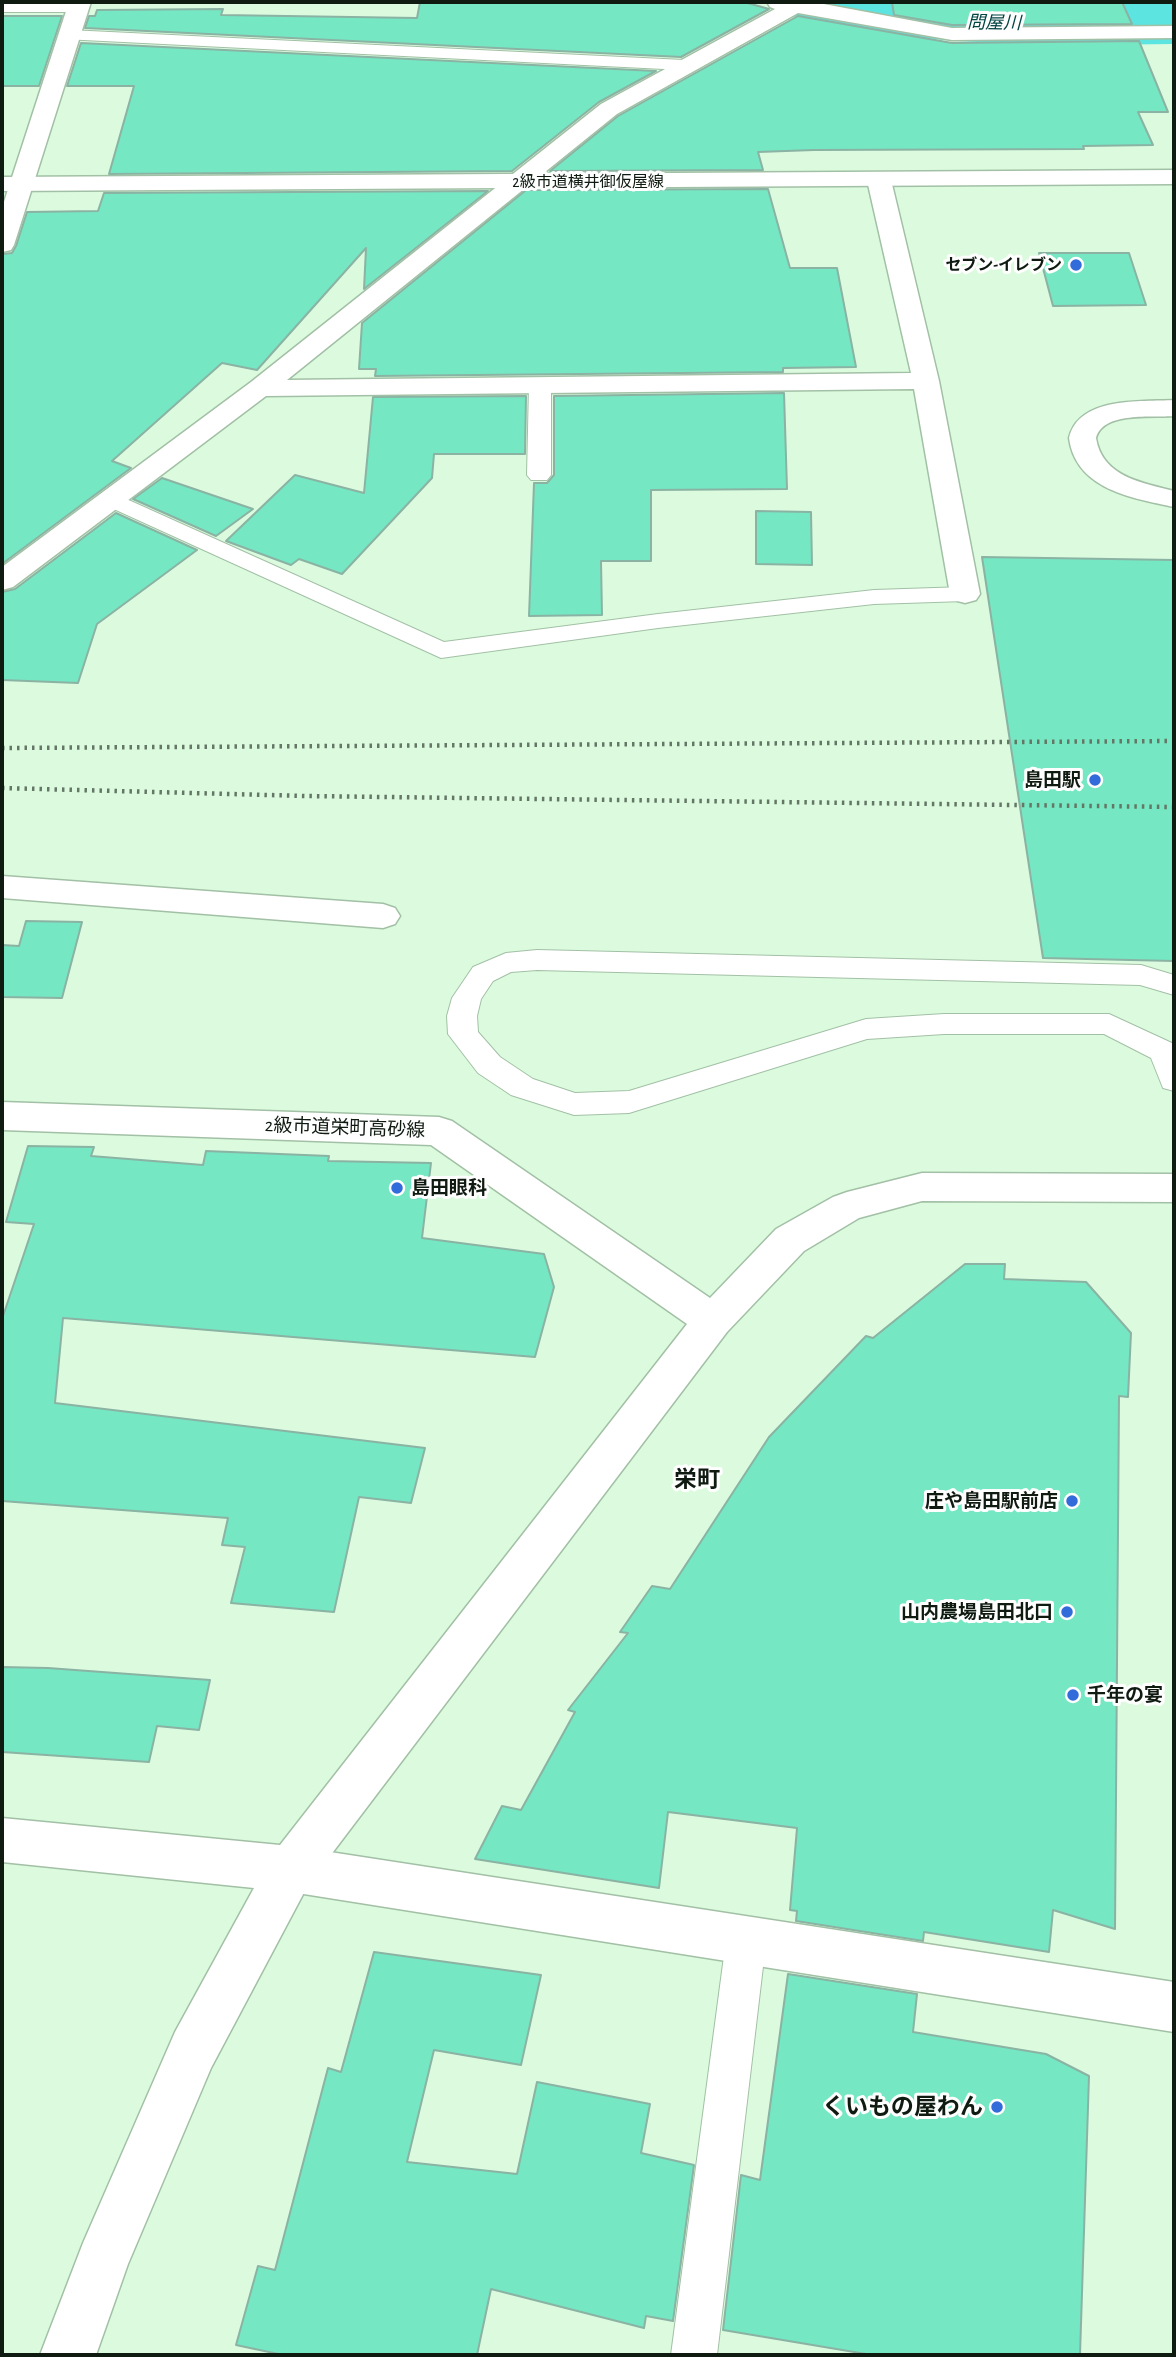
<!DOCTYPE html>
<meta charset="utf-8">
<style>
body{margin:0}
#map{position:relative;width:1176px;height:2357px;overflow:hidden;background:#dcfbde;font-family:"Alegreya Sans",sans-serif}
canvas{display:block}
.frame{position:absolute;inset:0;border:4px solid #0f1a11;pointer-events:none}
</style>
<div id="map">
<canvas width="1176" height="2357"></canvas>
<div class="frame"></div>
</div>
<script>
const context = document.querySelector('canvas').getContext('2d');
context.lineJoin = 'round';
function paint(path, color) { context.fillStyle = color; context.fill(path, 'evenodd'); }
function stroke(path, color, width, dash) { context.strokeStyle = color; context.lineWidth = width; context.lineCap = dash ? 'butt' : 'round'; context.setLineDash(dash || []); context.stroke(path); }
function write(font, color, halo, rows, align = 'center') {
  context.font = font + ' "Alegreya Sans","Noto Sans JP",sans-serif'; context.lineWidth = 6; context.setLineDash([]); context.textBaseline = 'middle'; context.strokeStyle = halo; context.fillStyle = color; for (const [text, x, y, turn = 0] of rows) {
    context.save(); context.translate(x, y); context.rotate((+turn || 0) * Math.PI / 180); context.textAlign = isNaN(turn) ? turn : align; if (halo) context.strokeText(text, 0, 0); context.fillText(text, 0, 0); context.restore();
  }
}
const stream = new Path2D(`
 M819,2H831L823,7L819,6Z`);
const river = new Path2D(`
 M782,2L1174,4V44C1046,46 917,47 792,16Z`);
const building = new Path2D(`
 M420,2H744L769,9L681,57L85,28L89,16H95L97,10L223,9L221,15L417,18Z
 M892,2H1122L1132,24L952,25L894,15Z
 M2,16H62L39,86H2Z
 M798,16L952,43L1139,41L1168,112H1138L1153,145L1083,146L1084,149L814,150L758,152L763,170L550,171L618,116Z
 M81,43L656,71L599,102L512,171L109,174L134,86H67Z
 M768,189L790,268H837L856,367L783,368V372L375,376L376,369H359L362,323L526,190Z
 M488,191L364,289L366,248L257,370L222,363L112,461L131,468L2,564V254L12,253L16,246L27,212L98,211L104,193Z
 M1039,253H1129L1146,305L1053,306Z
 M784,393L787,489L651,490V561H601L602,615L529,616L534,483H547L554,475V396Z
 M526,396L525,454H434L432,478L342,574L299,559L291,565L226,541L295,475L364,493L373,397Z
 M162,478L253,509L216,536L133,499Z
 M756,511L811,512L812,565L756,564Z
 M116,513L197,550L97,624L78,683L2,680V592L15,589Z
 M982,557L1174,560V961L1043,958Z
 M26,921L82,922L62,998L2,997V945L19,946Z
 M28,1146L94,1147L91,1156L203,1165L206,1151L329,1156L328,1161L431,1163L422,1238L544,1254L554,1287L535,1357L63,1318L55,1403L425,1448L411,1503L359,1497L334,1612L231,1603L245,1547L222,1545L228,1518L2,1501V1319L34,1224L6,1222Z
 M965,1264H1005L1004,1279L1086,1282L1131,1333L1128,1397L1119,1396L1115,1929L1053,1910L1049,1952L924,1932L923,1941L796,1921L797,1911L790,1910L797,1828L668,1812L659,1888L475,1859L502,1806L521,1810L575,1712L568,1710L628,1633L620,1632L652,1586L670,1589L769,1437L866,1336L873,1338Z
 M2,1667L48,1668L210,1680L199,1730L157,1726L149,1762L2,1752Z
 M374,1952L541,1975L521,2065L434,2050L407,2162L517,2174L537,2082L650,2104L641,2153L694,2165L673,2321L646,2316L644,2328L491,2289L477,2355H283L236,2345L258,2266L275,2270L328,2068L341,2072Z
 M788,1974L917,1994L913,2032L1046,2054L1089,2076L1080,2355H872L723,2330L741,2175L760,2180Z`);
const service = new Path2D(`
 M2,2H78L87,7L78,12H2Z
 M69,30L684,60L693,65L684,70L63,39L60,35Z
 M540,379L548,381L551,386V475L547,480H531L527,475L529,386L532,381Z
 M113,493L444,642L658,614L874,590L965,587L974,589L977,594L974,599L965,601L874,604L658,628L441,658L105,505L101,500L105,495Z
 M537,950L1141,965L1174,975V995L1140,985L537,970L511,972L493,981L481,999L477,1016L478,1032L500,1057L533,1079L575,1093L629,1091L866,1019L944,1014H1109L1174,1044V1091L1163,1088L1151,1058L1104,1034H944L867,1039L629,1113L574,1115L511,1095L478,1073L448,1034L447,1016L452,998L473,967L506,953Z
 M746,1921L760,1927L766,1941L717,2355H671L726,1941L732,1927Z`);
const pedestrian = new Path2D(`
 M2,876L383,904L395,908L400,916L395,924L383,928L2,898Z`);
const minor = new Path2D(`
 M69,2H91L14,245L11,250L2,252V208Z
 M767,2H813L952,28L1174,26V38L952,40L798,13L617,114L287,380L911,373L867,180L871,175H887L891,180L939,381L980,594L976,600L965,603L954,600L950,594L914,389L266,396L13,587L2,590V567L251,382L601,104L775,9L770,7Z
 M291,1846L1174,1982V2032L291,1892L274,1885L267,1869L274,1853Z`);
const tertiary = new Path2D(`
 M1174,170V184L2,191V177Z
 M1174,400V416C1153,418 1103,411 1096,438C1102,477 1143,483 1174,491V507C1133,498 1076,490 1069,438C1079,396 1141,402 1174,400Z
 M2,1102L439,1117L452,1121L710,1298L776,1229L833,1197L847,1192L922,1173L1174,1174V1202L922,1201L859,1218L804,1251L727,1332L308,1885L211,2068L128,2264L96,2355H40L83,2243L175,2032L254,1888L2,1862V1818L280,1845L687,1324L431,1145L2,1130Z`);
const rail = new Path2D(`
 M2,748L1174,741
 M2,788L306,796L1174,807`);
const markers = [
 [1076,265,7,"#326bda"],
 [1095,780,7,"#326bda"],
 [397,1188,7,"#326bda"],
 [1072,1501,7,"#326bda"],
 [1067,1612,7,"#326bda"],
 [1073,1695,7,"#326bda"],
 [997,2107,7,"#326bda"]
];
const farStreetnames = [
 ["2級市道横井御仮屋線",588,182]
];
const farPoinames = [
 ["セブン-イレブン",1062,265]
];
const farWaternames = [
 ["問屋川",994,23,1]
];
const poiNames = [
 ["島田駅",1081,780],
 ["島田眼科",411,1188,"left"],
 ["庄や島田駅前店",1058,1501],
 ["山内農場島田北口",1053,1612],
 ["千年の宴",1087,1695,"left"]
];
const streetNames = [
 ["2級市道栄町高砂線",345,1128,2]
];
const quarterNames = [
 ["栄町",697,1480]
];
const nearPoinames = [
 ["くいもの屋わん",983,2107]
];
paint(stream, '#45a7a3');
paint(river, '#5ce4e1');
paint(building, '#75e7c2');
stroke(building, '#8ab3a4', 2);
stroke(service, '#a2c0a5', 2);
stroke(pedestrian, '#a2c0a5', 3);
stroke(minor, '#a2c0a5', 3);
stroke(tertiary, '#a2c0a5', 3);
paint(service, '#fff');
paint(pedestrian, '#fff');
paint(minor, '#fff');
paint(tertiary, '#fff');
stroke(rail, '#647766', 4.5, [2.5, 5]);
for (const [x, y, r, color] of markers) { const dot = new Path2D(); dot.arc(x, y, r, 0, 2 * Math.PI); context.fillStyle = color; context.fill(dot); stroke(dot, '#fefefe', 2.5); }
write('16px', '#0f1a11', '#fefefe', farStreetnames);
write('bold 16px', '#0f1a11', '#fefefe', farPoinames, 'right');
write('italic 18px', '#034544', '#fefefe', farWaternames);
write('bold 19px', '#0f1a11', '#fefefe', poiNames, 'right');
write('19px', '#0f1a11', '#fefefe', streetNames);
write('bold 23px', '#0f1a11', '#fefefe', quarterNames);
write('bold 23px', '#0f1a11', '#fefefe', nearPoinames, 'right');
</script>
